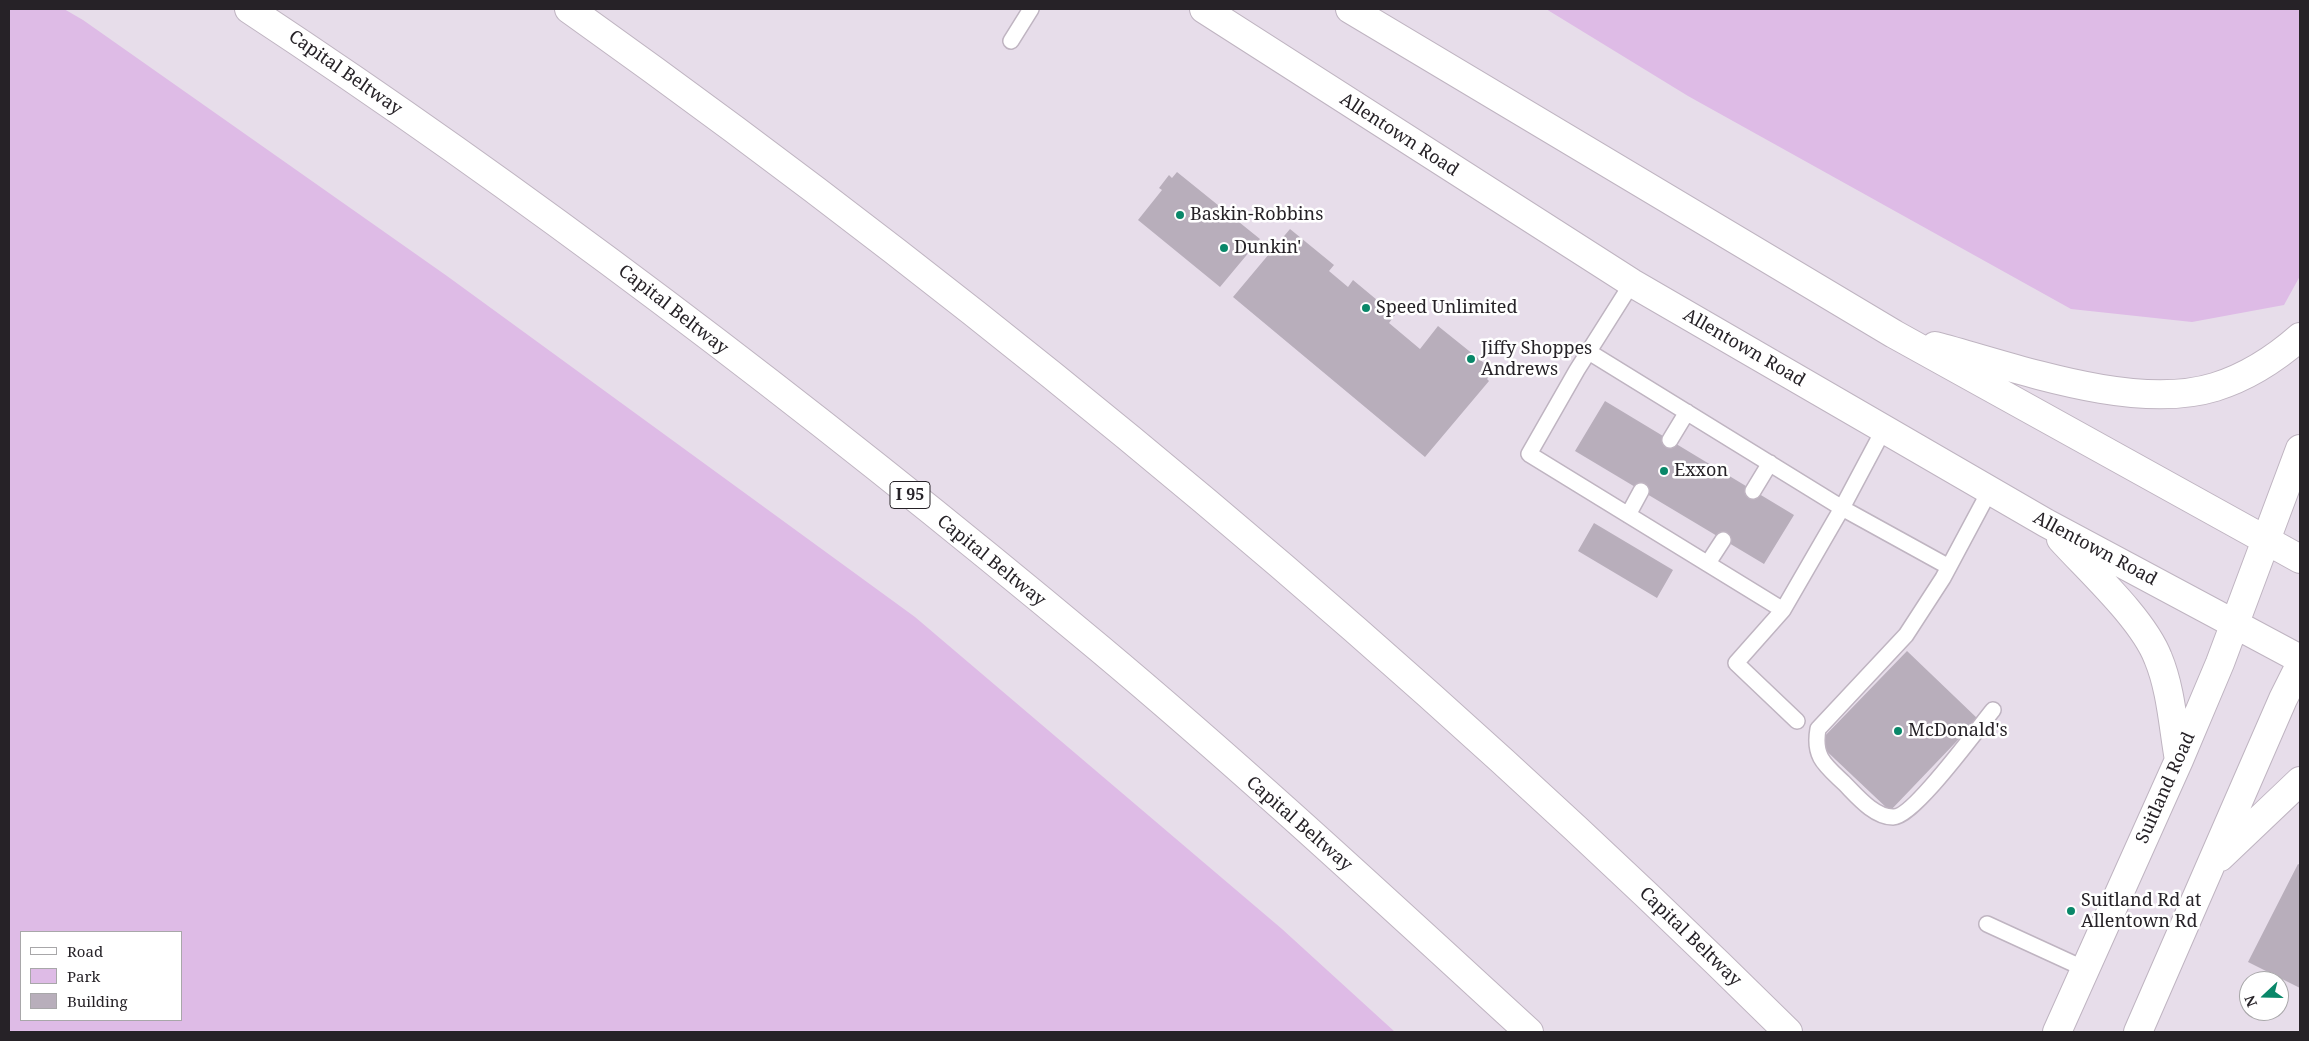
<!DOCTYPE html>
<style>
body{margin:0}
#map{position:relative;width:2309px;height:1041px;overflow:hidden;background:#e7ddea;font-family:"Noto Serif",serif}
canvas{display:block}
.frame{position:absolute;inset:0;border:10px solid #262227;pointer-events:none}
.legend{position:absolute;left:20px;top:931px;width:162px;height:90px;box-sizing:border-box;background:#fff;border:1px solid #a8a7a9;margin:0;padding:6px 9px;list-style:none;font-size:15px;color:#262227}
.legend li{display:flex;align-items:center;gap:10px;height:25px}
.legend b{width:25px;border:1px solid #a8a7a9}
.north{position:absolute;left:2239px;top:971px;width:50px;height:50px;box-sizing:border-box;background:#fff;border:1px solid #a8a7a9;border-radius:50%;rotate:249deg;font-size:14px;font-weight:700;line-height:20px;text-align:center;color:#262227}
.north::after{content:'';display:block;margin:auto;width:18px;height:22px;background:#098769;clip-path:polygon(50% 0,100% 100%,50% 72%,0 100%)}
</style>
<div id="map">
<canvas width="2309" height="1041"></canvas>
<div class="frame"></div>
<ul class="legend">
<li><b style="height:6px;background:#fff"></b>Road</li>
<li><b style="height:14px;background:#debbe6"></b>Park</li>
<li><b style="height:14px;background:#b8aebb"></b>Building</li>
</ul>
<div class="north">N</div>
</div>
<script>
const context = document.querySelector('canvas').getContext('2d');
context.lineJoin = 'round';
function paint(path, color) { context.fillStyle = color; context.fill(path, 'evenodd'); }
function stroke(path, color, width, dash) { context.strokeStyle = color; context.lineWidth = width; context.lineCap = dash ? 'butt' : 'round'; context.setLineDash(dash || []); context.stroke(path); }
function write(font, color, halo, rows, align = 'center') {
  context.font = font + ' "Noto Serif",serif'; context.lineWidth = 5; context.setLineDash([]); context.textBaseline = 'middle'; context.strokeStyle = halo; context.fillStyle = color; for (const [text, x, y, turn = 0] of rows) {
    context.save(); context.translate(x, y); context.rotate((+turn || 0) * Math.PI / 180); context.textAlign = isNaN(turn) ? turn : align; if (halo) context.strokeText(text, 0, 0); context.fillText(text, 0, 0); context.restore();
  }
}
const green = new Path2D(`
 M9,9H64L83,20L447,276L915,617L1282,929L1395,1032H9ZM21,932H181V1020H21Z
 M1546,9H2299L2300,276L2284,305L2192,322L2071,309L1688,96Z`);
const building = new Path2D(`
 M1177,172L1260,239L1220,287L1138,220L1162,190L1159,188L1169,175L1172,178Z
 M1290,229L1334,265L1329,271L1348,287L1353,280L1395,315L1389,323L1420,349L1438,326L1494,371L1487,379L1489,381L1425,457L1233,297Z
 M1605,401L1794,515L1764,564L1575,451Z
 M1594,523L1673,570L1657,598L1578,551Z
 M1907,651L1978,719L1890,811L1818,743Z
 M2298,864L2300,865V988L2248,962Z`);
const lane = new Path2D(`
 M1011,41L1031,9
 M1632,283L1577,370L1529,454L1783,610L1842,508L1884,429
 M1589,352L1842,508L1949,567
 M1670,440L1687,412
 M1990,490L1943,578L1906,635L1818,729C1813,757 1825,765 1844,783C1857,796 1874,817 1893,817C1913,818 1978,728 1993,710
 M1753,491L1770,463
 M1628,515L1641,491
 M1708,563L1723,540
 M1783,610L1736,663L1797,721
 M1987,924L2085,969`);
const secondary = new Path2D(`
 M1204,9L1632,283L2046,523L2300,659
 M1350,9L1894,334L2300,559
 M1935,346C2015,367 2134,412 2215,387C2247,377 2275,359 2300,337
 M2061,539C2090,571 2143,619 2158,658C2171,689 2173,726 2179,760
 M2220,857L2300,781
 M2057,1032L2179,760L2220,663L2300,449
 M2138,1032L2283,699L2300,665`);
const highway = new Path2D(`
 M249,9C545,204 827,421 1099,648C1246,771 1387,902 1529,1032
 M569,9C1001,317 1411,659 1788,1032`);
const markers = [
 [1180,215,5,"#098769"],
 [1224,248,5,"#098769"],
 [1366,308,5,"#098769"],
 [1471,359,5,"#098769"],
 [1664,471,5,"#098769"],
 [1898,731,5,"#098769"],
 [2071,911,5,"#098769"]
];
const shields = [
 [910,495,40]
];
const shieldNames = [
 ["I 95",910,495]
];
const streetNames = [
 ["Capital Beltway",345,73,35],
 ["Allentown Road",1399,135,33],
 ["Capital Beltway",673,310,38],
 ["Allentown Road",1744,348,30],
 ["Allentown Road",2095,549,28],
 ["Capital Beltway",991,561,39],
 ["Suitland Road",2166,788,-66],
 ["Capital Beltway",1299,824,41],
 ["Capital Beltway",1690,937,44]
];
const poiNames = [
 ["Baskin-Robbins",1190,215],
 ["Dunkin'",1234,248],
 ["Speed Unlimited",1376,308],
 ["Jiffy Shoppes",1481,349],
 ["Andrews",1481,370],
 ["Exxon",1674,471],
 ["McDonald's",1908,731],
 ["Suitland Rd at",2081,901],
 ["Allentown Rd",2081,922]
];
paint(green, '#debbe6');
paint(building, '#b8aebb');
stroke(lane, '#bfb4c1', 18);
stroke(secondary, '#bfb4c1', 30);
stroke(highway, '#bfb4c1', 30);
stroke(lane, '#fff', 15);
stroke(secondary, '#fff', 28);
stroke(highway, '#fff', 28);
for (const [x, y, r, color] of markers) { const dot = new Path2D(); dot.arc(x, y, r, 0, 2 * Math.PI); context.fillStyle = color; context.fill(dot); stroke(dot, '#fff', 2); }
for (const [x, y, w] of shields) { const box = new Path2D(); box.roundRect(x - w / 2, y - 13.5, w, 27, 4); context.fillStyle = '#fff'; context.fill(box); stroke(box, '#262227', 1); }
write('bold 16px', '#262227', null, shieldNames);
write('18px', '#262227', '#fff', streetNames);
write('18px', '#262227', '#fff', poiNames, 'left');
</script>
